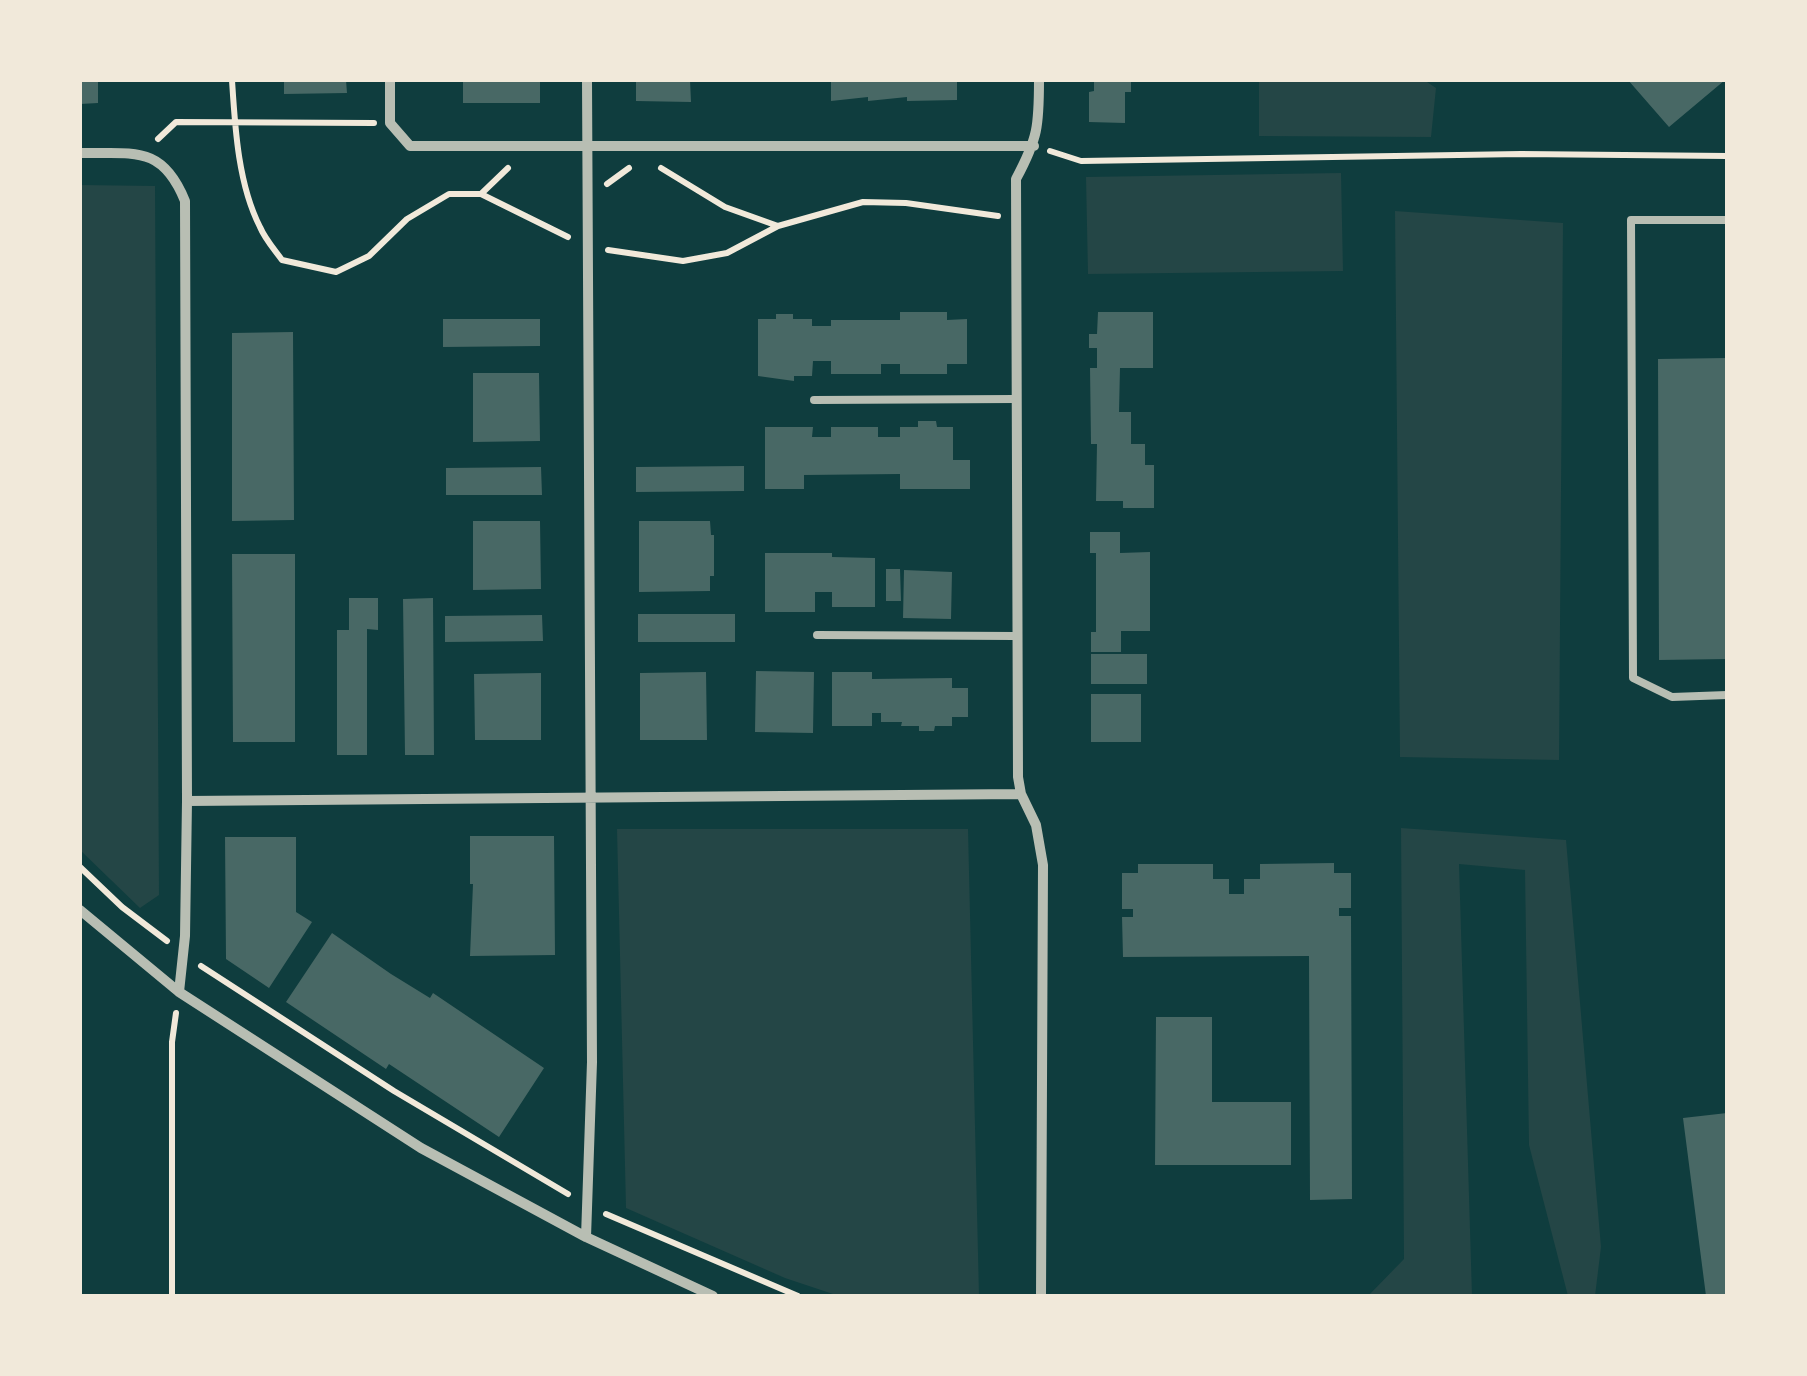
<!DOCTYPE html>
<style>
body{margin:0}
#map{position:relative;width:1807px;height:1376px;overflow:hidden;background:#0f3d3e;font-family:"Varela Round",sans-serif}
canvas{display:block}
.frame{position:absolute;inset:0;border:82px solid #f1e9da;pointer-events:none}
</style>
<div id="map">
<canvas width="1807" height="1376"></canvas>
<div class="frame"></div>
</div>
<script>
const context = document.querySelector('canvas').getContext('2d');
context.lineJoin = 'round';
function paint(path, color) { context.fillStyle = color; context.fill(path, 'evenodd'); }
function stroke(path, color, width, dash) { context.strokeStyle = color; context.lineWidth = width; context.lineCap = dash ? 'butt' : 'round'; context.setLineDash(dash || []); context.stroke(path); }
const green = new Path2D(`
 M1259,80H1424L1436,88L1431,137L1259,136Z
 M1341,173L1343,271L1088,274L1086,177Z
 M80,185L155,186L159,895L140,908L80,850Z
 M1395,211L1563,223L1559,760L1400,757Z
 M1401,828L1566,840L1601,1247L1595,1296H1568L1529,1145L1525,870L1459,864L1472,1296H1368L1404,1259Z
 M617,829H968L979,1296H839L785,1278L626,1208Z`);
const building = new Path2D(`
 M80,80H98V103L80,104Z
 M284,80H346L347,93L284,94Z
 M463,80H540V103H463Z
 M636,80H690L691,102L636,101Z
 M831,80H957V100L907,101V97L868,101V97L831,101Z
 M1094,80H1131V92H1125V123L1089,122V92L1094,91Z
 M1628,80H1725L1669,127Z
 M900,312H947V320L967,319V364H947V374H900V364H881V374H831V361H813L812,376H794V381L758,376V319H776V314H793V319H812V326H831V320H900Z
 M1098,312H1153V368H1120L1119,412H1131V444H1145V465H1154V508H1123V501H1096L1097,444H1091L1090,368H1097V348H1089V334H1097Z
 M443,319H540V346L443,347Z
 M293,332L294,520L232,521V333Z
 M1727,358V659L1659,660L1658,359Z
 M473,373H539L540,441L473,442Z
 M918,421H936L937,427H953V460H970V489H900V474L804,475V489H765V427H813L812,437H831V427H878V437H900V427H918Z
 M744,466V491L636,492V467Z
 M541,467L542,495H446V468Z
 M473,521H540L541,589L473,590Z
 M639,521H710L711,535H714V576H710V591L639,592Z
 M1090,532H1120V553L1150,552V631H1121V652H1091V632H1096V553H1090Z
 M765,553H832V557L875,558V607H832V592H815V612H765Z
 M232,554H295V742H233Z
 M886,569H900L901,601H886Z
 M904,570L952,572L951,619L903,618Z
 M349,598H378V630L367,629V755H337V630H349Z
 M433,598L434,755H405L403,599Z
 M638,614H735V642H638Z
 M542,615L543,641L445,642V616Z
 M1091,654H1147V684H1091Z
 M756,671L814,672L813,733L755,732Z
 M706,672L707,740H640V673Z
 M832,672H872V679L952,678V688H968V717H952V726H935L934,731H919V726H901L902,722H881V713H872V726H832Z
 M541,673V740H475L474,674Z
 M1091,694H1141V742H1091Z
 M470,836H554L555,955L470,956L473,884H470Z
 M225,837H296V912L312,922L269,988L226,959Z
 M1334,863V873H1351V908H1339V916H1351L1352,1199L1310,1200L1309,956L1123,957L1122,917H1133V909H1122V873H1138V864H1213V879H1229V894H1244V879H1260V864Z
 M332,933L391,974L430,998L433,993L544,1068L499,1137L389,1064L386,1069L286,1002Z
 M1156,1017H1212V1102H1291V1165H1155Z
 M1727,1113V1296H1706L1683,1118Z`);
const path = new Path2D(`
 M232,80C235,127 238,184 260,227C265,239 274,249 282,260L336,272L369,256L407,219L449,194H481L568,237
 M158,139L176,122L374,123
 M1050,151L1081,161L1521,154L1727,156
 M661,168L725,207L778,226
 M607,184L629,168
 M481,194L508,168
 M608,250L683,261L727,253L778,226L863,202L906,203L998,216
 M80,867L122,907L167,941
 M201,966L394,1091L568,1194
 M606,1214L798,1296
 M172,1296V1042L176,1013`);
const service = new Path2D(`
 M1727,220H1631L1633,678L1672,697L1727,695
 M814,400L1015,399
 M817,635L1015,636`);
const minor = new Path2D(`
 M390,80V123L410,146H1034
 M1039,80C1039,126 1038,138 1016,179L1018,777L1021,794L1036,825L1043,865L1041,1296
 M80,153C133,154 162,144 185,201L187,801L185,936L179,992
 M187,801L1021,794
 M80,910L179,992L421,1148L586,1237L713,1296
 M586,1237L592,1062L587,80`);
paint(green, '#244646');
paint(building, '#486865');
stroke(path, '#f1e9da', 6);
stroke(service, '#b8beb3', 8);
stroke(minor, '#b8beb3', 10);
</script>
